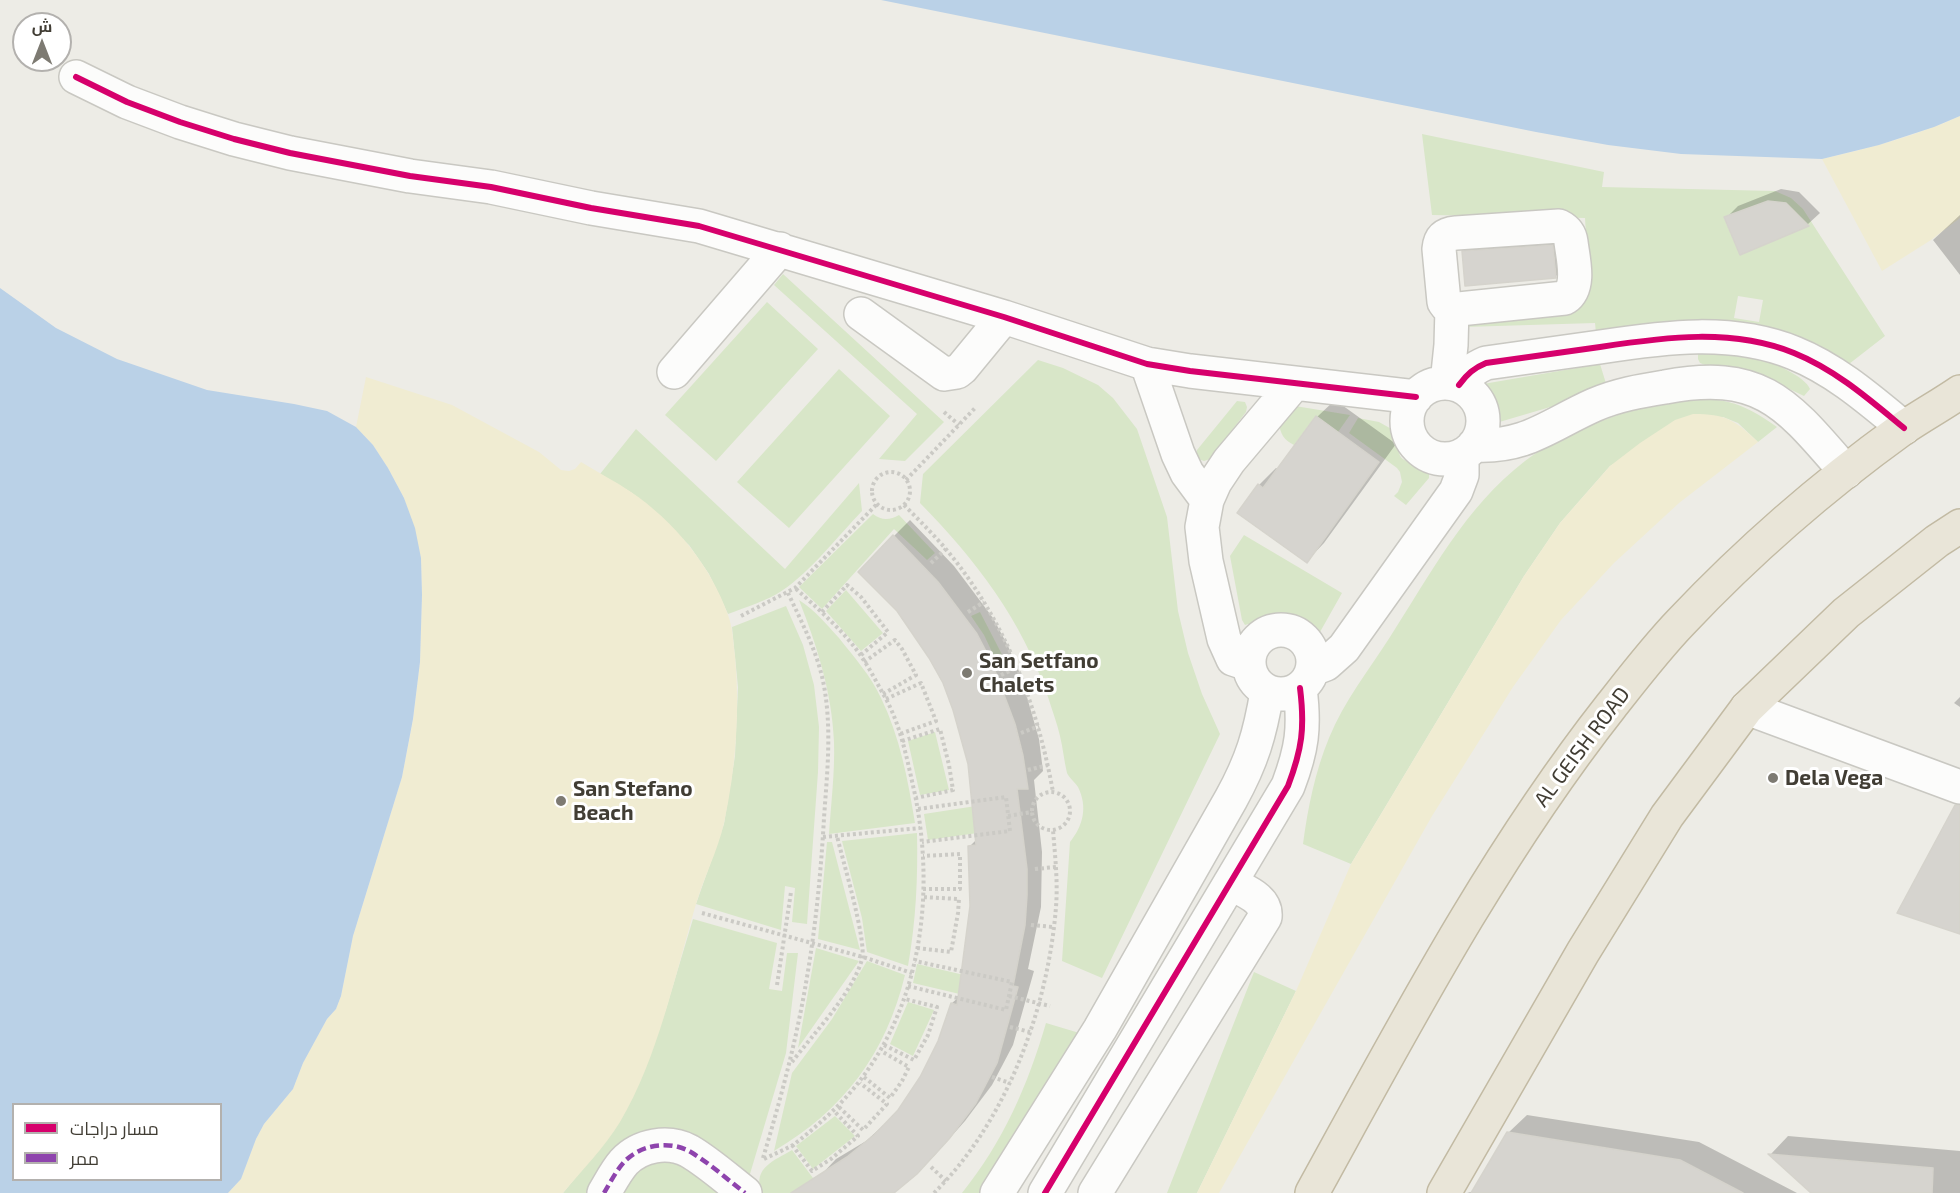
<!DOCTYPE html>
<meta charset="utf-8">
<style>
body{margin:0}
#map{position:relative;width:1960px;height:1193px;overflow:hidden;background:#edece6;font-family:"Exo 2",Cairo,sans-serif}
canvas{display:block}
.legend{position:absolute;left:12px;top:1103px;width:210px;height:78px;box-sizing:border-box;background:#fff;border:2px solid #b3b1ae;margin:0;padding:8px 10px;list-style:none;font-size:18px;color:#413d34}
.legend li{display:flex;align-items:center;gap:12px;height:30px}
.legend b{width:30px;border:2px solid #b3b1ae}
.north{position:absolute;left:12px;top:12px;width:60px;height:60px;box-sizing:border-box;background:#fff;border:2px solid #b3b1ae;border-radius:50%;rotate:0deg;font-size:16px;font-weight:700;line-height:24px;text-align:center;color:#413d34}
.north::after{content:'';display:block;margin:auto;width:21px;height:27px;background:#7d7a72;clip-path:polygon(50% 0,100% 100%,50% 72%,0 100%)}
</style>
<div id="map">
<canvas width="1960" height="1193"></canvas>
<ul class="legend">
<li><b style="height:8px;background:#d6006c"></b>مسار دراجات</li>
<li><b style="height:8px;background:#8e44ad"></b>ممر</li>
</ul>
<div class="north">ش</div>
</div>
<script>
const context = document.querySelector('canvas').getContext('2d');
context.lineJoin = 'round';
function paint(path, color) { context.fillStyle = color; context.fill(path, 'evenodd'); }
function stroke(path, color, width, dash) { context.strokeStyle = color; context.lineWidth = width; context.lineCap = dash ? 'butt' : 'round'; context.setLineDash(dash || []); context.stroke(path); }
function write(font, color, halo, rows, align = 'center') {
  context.font = font + ' "Exo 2",sans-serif'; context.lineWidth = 6; context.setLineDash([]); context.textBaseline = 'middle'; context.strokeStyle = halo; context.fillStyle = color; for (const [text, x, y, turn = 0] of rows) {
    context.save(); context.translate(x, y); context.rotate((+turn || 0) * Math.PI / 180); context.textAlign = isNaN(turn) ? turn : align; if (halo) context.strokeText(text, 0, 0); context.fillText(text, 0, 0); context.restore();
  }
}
const green = new Path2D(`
 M1422,134L1604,172L1602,187L1775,191L1791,198L1803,209L1885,336L1849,364L1817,344L1781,331L1734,322L1670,321L1596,333L1595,323L1464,327L1466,314L1584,302L1588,295L1589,288L1585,218L1432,215ZM1768,201C1789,204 1795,207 1805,227L1740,255L1724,218ZM1738,296L1763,300L1759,322L1734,318Z
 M783,274L944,422L905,461L879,459L917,414L774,285Z
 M767,302L818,349L716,461L665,415Z
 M1702,349C1720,352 1741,352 1758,358C1771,361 1806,377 1810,389L1804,396L1758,374L1731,367L1705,365L1700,363L1698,359V353Z
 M1038,360L1063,368L1098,385L1113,398L1137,429L1167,517L1178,611L1188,653L1202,694L1220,734L1102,978L1062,961L1070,842C1083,826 1088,807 1078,787C1075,782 1069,778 1067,773C1064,761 1063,748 1060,736C1057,723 1052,710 1048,697C1022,620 976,560 920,503L923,474Z
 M1600,364L1608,390L1496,423C1496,408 1491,396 1483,384Z
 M839,369L890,416L789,528L737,482Z
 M1665,398C1714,398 1735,396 1777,427L1758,442L1738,423L1723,417L1610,466L1560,523L1524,576L1351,864L1303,844C1308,807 1315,772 1329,738C1344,701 1369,670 1390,637C1430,575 1465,507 1525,461C1565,430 1617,416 1665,398Z
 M1237,401L1245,402L1247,407L1246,412L1210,459L1204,461C1198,459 1196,457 1197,450Z
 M1295,406L1350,415L1338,432L1316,416L1294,445C1284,440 1280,434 1279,422Z
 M1358,418L1379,422L1395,431C1402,456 1392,461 1424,464L1429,470V478L1406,505L1394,496L1398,492L1402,482L1400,472L1397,468L1349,433Z
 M636,429L785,569L859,483L862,511C839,535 810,572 783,590C767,601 746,607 728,614L709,574L689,545L632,493L600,474Z
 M873,514C882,521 890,520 899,515L935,553L927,560L894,529L822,609L799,587Z
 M1244,535L1342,593L1320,632C1303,619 1284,613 1263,618C1257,620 1251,624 1245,625L1242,620L1230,556Z
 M846,590L883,633L861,651L826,611Z
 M799,600C815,610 826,624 839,638C854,657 871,676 881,698C900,737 908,780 915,823L829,834C831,804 835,772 834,742C832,692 817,646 799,600Z
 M786,606L803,645L814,685L819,727L818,772L807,924L792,922L795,888L785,886L781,930L696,904L724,824L735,756L738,687L732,627Z
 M980,612L1009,668L1001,671L984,635L971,616Z
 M935,732L949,790L920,795L908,741Z
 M1002,802L1006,829L928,840L924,814Z
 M917,833C918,878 916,921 908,966L867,952L862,918L842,841Z
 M827,842H832L860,950L818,939Z
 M693,919L777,943L769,989L782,991L787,953H798L786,1053L747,1184L682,1139L592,1193H563L584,1167L665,1012Z
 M816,948L859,961L798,1048Z
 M867,961L905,975C886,1053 844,1110 774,1151L792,1073L832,1019Z
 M917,964L1007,985L1002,1004L913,983Z
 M1254,972L1296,991L1197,1193H1167Z
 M908,1002L934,1010L913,1056L890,1044Z
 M1046,1023L1086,1035L984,1193H962C1003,1142 1028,1085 1046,1023Z
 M835,1116L855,1136L813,1169L796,1146Z
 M792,1150L813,1178L818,1176L826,1193H761C753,1167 774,1161 792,1150Z
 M672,1155L726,1193H618L638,1165Z`);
const sand = new Path2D(`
 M1960,116V218L1931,240L1882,271L1822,159C1870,148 1916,136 1960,116Z
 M366,377L452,405L539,452L561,470L569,471L575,469L581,462C597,472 615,481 631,492C674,521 711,566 728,615C733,628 733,642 735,656C740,711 736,768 724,823C718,850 704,877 696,904C675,975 658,1058 620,1122C605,1147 581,1171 563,1193H228L241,1179L256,1139L264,1124L293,1089L303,1063L327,1019L336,1009L341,996L353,936L402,777L413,720L420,662L422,595L421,558L404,498L388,468L373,445L356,427Z
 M1693,414C1726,414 1735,420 1758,442L1679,503L1614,563L1561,620L1513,687L1432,816L1219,1193H1197L1296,991L1351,864L1524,576L1560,523L1610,466L1640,443L1675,420Z`);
const water = new Path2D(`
 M881,0H1960V116L1934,127L1879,145L1822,159L1681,154L1608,145L1536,132Z
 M0,288L56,328L117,359L207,390L294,404L327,411L356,427L373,445L388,468L404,498L415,528L421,558L422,595L420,662L413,719L402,777L353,936L341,996L336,1009L327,1019L303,1063L293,1089L264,1124L256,1139L241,1179L228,1193H0ZM14,1104H220V1180H14Z`);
const shadow = new Path2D(`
 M1781,189L1799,192L1820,213L1808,224L1741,253L1726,218L1738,206Z
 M1960,215V275L1933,240Z
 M1564,234L1567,265L1555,277L1463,252L1475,240Z
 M1335,400L1396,444L1324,543L1307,561L1259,485L1276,468L1279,469L1317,417Z
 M910,520L954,566L993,618L1008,646L1021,676L1039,739L1043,771L1034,780L1042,852L1041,907L1028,969L1034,971L1013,1045L992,1085L965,1121L934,1156L916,1173L892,1193H827L820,1176L836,1159L866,1141L899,1111L922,1077L940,1042L952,1003L960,996L972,906L970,846L977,839L969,764L955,709L894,536Z
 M1960,697V707L1954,703Z
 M1527,1115L1699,1142L1797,1193H1467L1474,1191L1508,1133Z
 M1788,1136L1960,1151V1193H1813L1771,1154Z`);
const building = new Path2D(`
 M1768,201L1786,203L1809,226L1740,255L1724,217Z
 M1553,245L1556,278L1465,286L1462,251Z
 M1316,416L1379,462L1307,563L1237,513L1258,484L1263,488Z
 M893,535L938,582L977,634L992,663L1015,724L1023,756L1028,789H1017L1027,869V895L1025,925L1013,986L1018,987L997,1063L976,1103L949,1139L917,1174L894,1193H791L847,1157L874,1135L898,1110L920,1077L938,1041L951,1003L957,1005L970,906L968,846L976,845L968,764L953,710L943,683L929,658L897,611L858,572Z
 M1955,805H1960V934L1897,913Z
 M1507,1132L1680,1160L1743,1193H1471Z
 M1768,1154L1933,1168L1932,1193H1811Z`);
const path = new Path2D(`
 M944,412L959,425
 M872 491a19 19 0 1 1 38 0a19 19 0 1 1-38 0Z
 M906,480L976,407
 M904,505C918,519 932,533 945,548C1004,618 1037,703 1053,792
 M931,563L946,549
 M822,612L847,585L861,597L888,632L861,655
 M968,612L984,602
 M741,616L795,588L877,504
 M864,662L895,640L902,649L916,675L883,694
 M1001,675L1018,667
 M886,699L921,683L936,721L900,734
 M1021,733L1039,726
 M902,741L940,729L949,765L953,790L916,798
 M1028,770L1048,765
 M1032 811a19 19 0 1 1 38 0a19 19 0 1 1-38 0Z
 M918,809L1006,797L1010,831L922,842
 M1008,816L1032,812
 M823,837L920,828
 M1035,869L1056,867
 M923,889H960V854L923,856
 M702,913L863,957L912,973
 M1031,925L1053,927
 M917,948L951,952L958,913L959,899L923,897
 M777,985L791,892
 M908,986L1006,1010L1012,982L915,961
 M1009,996L1050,1006
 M1010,1027L1030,1032
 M884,1045L914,1060L928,1035L937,1007L905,999
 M792,1062C813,1034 853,993 862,959C867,941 842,858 837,836
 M864,1077L890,1098L902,1081L909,1067L881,1051
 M992,1077L1010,1083
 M839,1107L863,1130L887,1104L860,1083
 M792,1145L812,1171L831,1159L858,1136L834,1111
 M763,1158C781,1098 797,1038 807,977C816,924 821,871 824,818C827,774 832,730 824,686C818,653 802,623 788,593
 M764,1159C774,1154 784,1150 793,1145C804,1137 814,1128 824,1119C917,1037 939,907 914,790C907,759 901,727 886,699C878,685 870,669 861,656C845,632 816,607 795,588
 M931,1167L946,1181
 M934,1193C1007,1121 1048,1008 1056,907C1058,882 1055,855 1053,830`);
const minor = new Path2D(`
 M76,77L127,102L180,122L234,139L290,153L410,176L491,187L591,208L699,226L1004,317L1147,364L1190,371L1416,397
 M1559,226C1567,230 1570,234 1571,242C1573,259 1581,287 1565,298L1459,309L1447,306L1444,302L1439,249C1440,238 1445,234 1456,233Z
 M861,314L944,374L957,372L962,368L1004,317
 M1147,364L1178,454L1187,473L1207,500
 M674,372L780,249
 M1447,383L1451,345L1452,308
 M1407 421a38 38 0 1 1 76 0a38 38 0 1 1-76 0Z
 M1459,385C1467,374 1474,368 1486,363C1524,358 1562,352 1600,347C1665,337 1732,328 1794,353C1836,370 1870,400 1904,428
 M1474,445C1526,448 1549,425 1594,405C1617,395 1640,391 1665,387C1762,369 1787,404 1846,472
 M1249 662a32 32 0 1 1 64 0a32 32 0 1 1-64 0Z
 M1248,664L1233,659L1224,639L1206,561L1202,527L1207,500L1215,482L1229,461L1294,384
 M1313,669L1326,664L1344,648L1456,491L1462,475V455
 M1747,708L1960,787
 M604,1193C610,1183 616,1171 624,1162C640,1145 668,1140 689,1151C708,1162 727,1179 745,1193
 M997,1193L1100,1029L1231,799C1252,761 1260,734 1267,692
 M1045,1193L1288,786C1302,749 1305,728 1300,688
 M1095,1193L1265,917C1267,898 1244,891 1230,883`);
const highway = new Path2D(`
 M1312,1193C1404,1026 1493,856 1611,706C1633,678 1656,648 1681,622C1748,551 1823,486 1902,429C1921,416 1941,405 1960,392
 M1444,1193L1583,952L1667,816L1747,708L1846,613L1937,541L1960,526`);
const quiet = new Path2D(`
 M604,1193C610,1183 616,1171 624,1162C640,1145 668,1140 689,1151C708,1162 727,1179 745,1193`);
const cycleway = new Path2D(`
 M76,77L127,102L180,122L234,139L290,153L410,176L491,187L591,208L699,226L1004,317L1147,364L1190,371L1416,397
 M1459,385C1467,374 1474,368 1486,363C1524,358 1562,352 1600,347C1665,337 1732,328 1794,353C1836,370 1870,400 1904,428
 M1045,1193L1288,786C1302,749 1305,728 1300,688`);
const markers = [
 [967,673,6,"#7d7a72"],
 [1773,778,6,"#7d7a72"],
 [561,801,6,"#7d7a72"]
];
const poiNames = [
 ["San Setfano",979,661],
 ["Chalets",979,685],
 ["Dela Vega",1785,778],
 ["San Stefano",573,789],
 ["Beach",573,813]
];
const streetNames = [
 ["AL GEISH ROAD",1582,747,-53]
];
paint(green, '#d8e6c8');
paint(sand, '#f0ecd2');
paint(water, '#bad1e7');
paint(shadow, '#0003');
paint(building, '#d6d4cf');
stroke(building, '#d5d3cc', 1.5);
stroke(minor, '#c9c8c2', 36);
stroke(highway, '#c2baa3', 36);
stroke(path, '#cbcac5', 4, [3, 3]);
stroke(minor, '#fcfcfb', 33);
stroke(highway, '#e9e5d8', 33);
stroke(quiet, '#8e44ad', 4.5, [9, 4.5]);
stroke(cycleway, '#d6006c', 6);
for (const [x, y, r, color] of markers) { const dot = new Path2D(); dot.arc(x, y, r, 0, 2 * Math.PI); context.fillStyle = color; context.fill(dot); stroke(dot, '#fff', 2); }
write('bold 21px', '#413d34', '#fff', poiNames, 'left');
write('21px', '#413d34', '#fff', streetNames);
</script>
